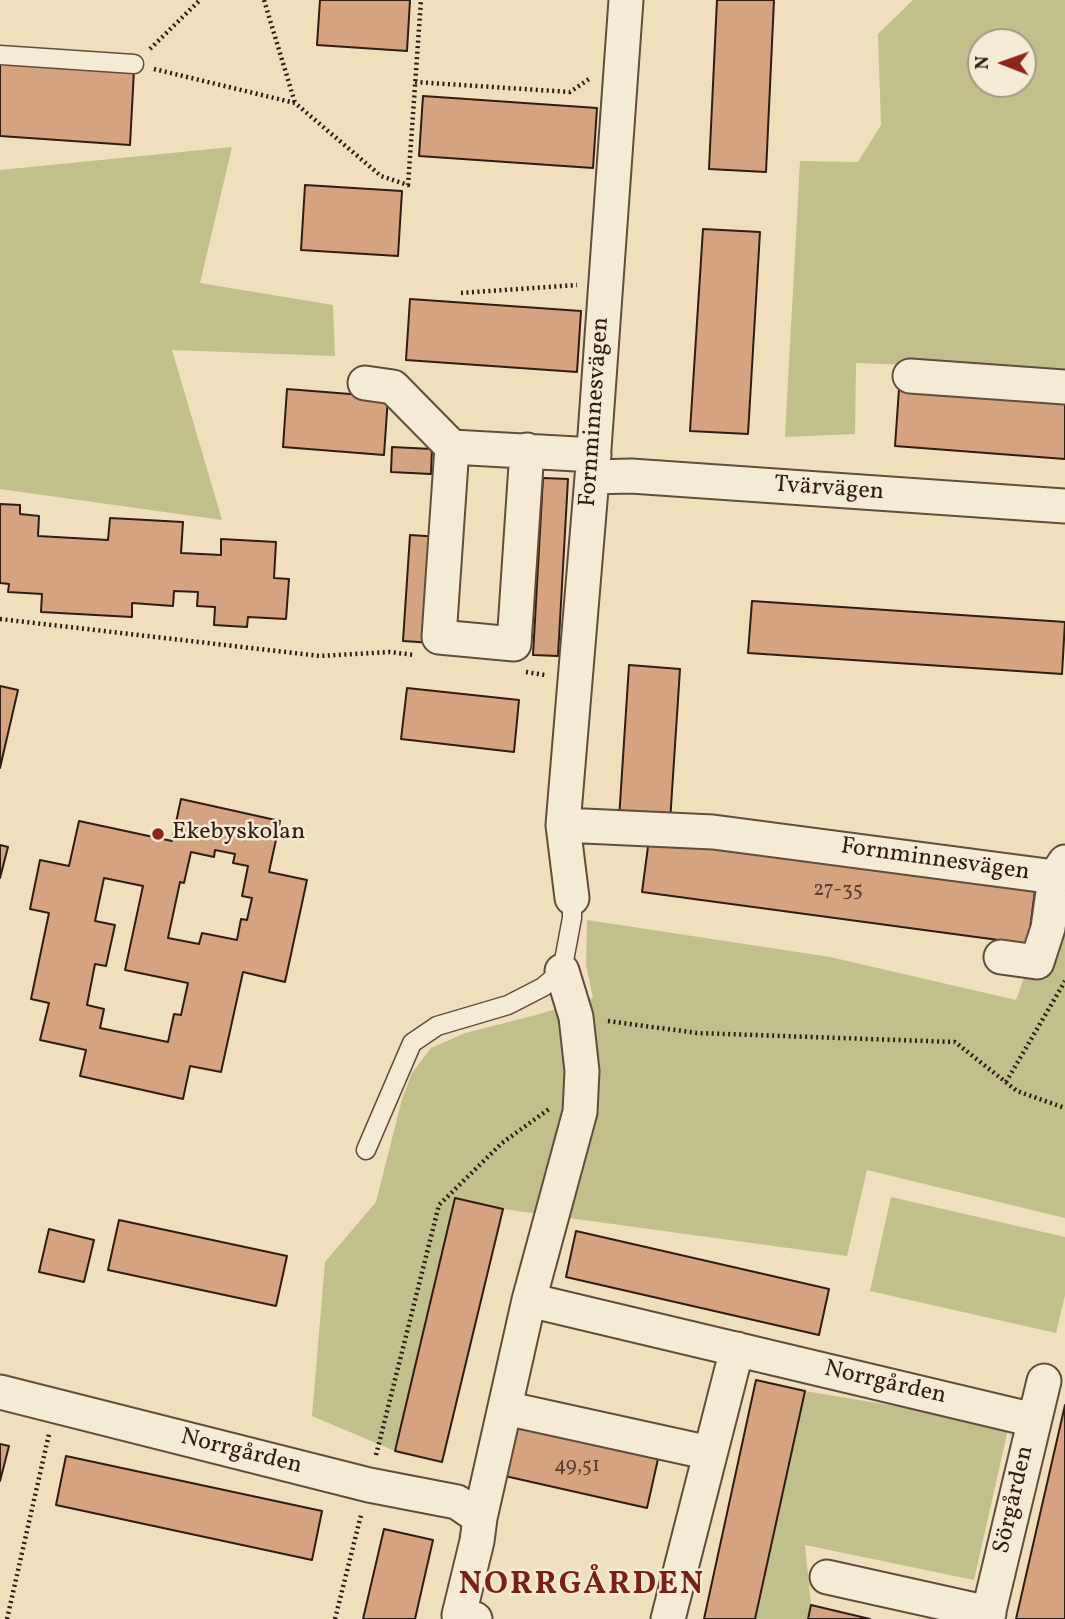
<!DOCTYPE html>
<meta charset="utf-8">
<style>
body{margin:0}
#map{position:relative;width:1065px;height:1619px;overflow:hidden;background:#efdfbc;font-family:Vollkorn,serif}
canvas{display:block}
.north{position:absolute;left:967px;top:28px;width:70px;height:70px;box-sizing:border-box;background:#f5ead3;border:2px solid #a79886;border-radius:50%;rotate:271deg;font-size:19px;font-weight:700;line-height:28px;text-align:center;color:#311c13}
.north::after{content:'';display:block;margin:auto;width:24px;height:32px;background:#8f2418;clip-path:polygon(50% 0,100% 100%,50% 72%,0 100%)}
</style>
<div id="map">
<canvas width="1065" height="1619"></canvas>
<div class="north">N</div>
</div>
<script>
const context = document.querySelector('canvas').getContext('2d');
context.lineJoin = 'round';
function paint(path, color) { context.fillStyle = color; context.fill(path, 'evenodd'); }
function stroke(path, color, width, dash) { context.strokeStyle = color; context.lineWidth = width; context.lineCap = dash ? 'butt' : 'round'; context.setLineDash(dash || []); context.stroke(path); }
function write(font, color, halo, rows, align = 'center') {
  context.font = font + ' Vollkorn,serif'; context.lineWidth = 5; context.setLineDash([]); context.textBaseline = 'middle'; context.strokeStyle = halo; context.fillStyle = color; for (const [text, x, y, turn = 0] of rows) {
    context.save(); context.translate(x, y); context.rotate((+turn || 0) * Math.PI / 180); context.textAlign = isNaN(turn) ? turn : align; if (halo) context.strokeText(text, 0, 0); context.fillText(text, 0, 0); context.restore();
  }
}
const green = new Path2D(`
 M913,0H1065V371L856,363L855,434L785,437L800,161L858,162L881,125L878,34ZM981,42H1023V84H981Z
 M232,147L200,283L333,305L335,356L172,350L222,520L0,489V170Z
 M587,920L830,957L1016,1000L1025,975L1065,924V1218L867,1170L847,1256L503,1209L456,1198L395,1451L312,1416L325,1262L376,1202L402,1099L412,1073L431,1048L465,1033L536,1015L593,998L586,965Z
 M891,1197L1065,1237V1295L1056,1333L870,1291Z
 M805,1391L1009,1425L974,1580L805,1545L811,1605L808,1619H755Z`);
const building = new Path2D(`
 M320,0H410L407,51L317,45Z
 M717,0H774L766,172L709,169Z
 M0,61L134,70L130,145L0,136Z
 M423,96L597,108L593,168L419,156Z
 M305,185L402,191L398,256L301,250Z
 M703,229L760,232L748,434L690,431Z
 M410,299L581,311L577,372L406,360Z
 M287,389L388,397L384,455L283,447Z
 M899,389L1065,401V459L895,446Z
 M392,447L432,449L431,474L391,472Z
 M543,478L568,479L558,656L533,655Z
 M0,504L20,505V514L39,516L38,536L108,540L110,518L183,522L181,553L221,555V539L276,542L274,578L289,579L286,619L248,617L247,627L214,625L215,607L197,606L198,592L174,591L173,606L132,603V617L41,612L42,594L8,592L9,584L0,583Z
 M410,535L440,537L433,643L403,641Z
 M752,601L1065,622L1062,674L748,653Z
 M629,665L680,669L670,822L619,819Z
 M0,686L18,690L0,768Z
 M407,688L519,700L514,752L401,739Z
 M181,799L280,821L269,872L307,880L285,982L243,972L221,1072L190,1066L183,1099L80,1076L86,1050L40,1040L49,1003L31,999L49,913L30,909L40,860L69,866L79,821L172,841ZM215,850L235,854L233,863L248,866L242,896L252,898L247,920L241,919L237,940L202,933L199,944L168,938L180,882L184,883L191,852L214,857ZM104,878L143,886L125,970L188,983L181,1015L174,1014L168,1042L100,1028L104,1009L87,1005L95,964L106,966L115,925L95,921Z
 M649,839L1035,891L1028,944L642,892Z
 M0,845L8,847L0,878Z
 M455,1198L503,1209L442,1462L395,1451Z
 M119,1220L287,1256L276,1306L108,1270Z
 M49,1229L94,1240L84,1282L39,1272Z
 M576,1231L829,1289L819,1335L566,1277Z
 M756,1380L805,1391L755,1619H704Z
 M1065,1405V1619H1016Z
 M507,1425L658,1459L647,1508L496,1474Z
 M0,1444L9,1446L0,1481Z
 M66,1456L322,1511L312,1560L56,1505Z
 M384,1529L433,1540L415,1619H363Z
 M811,1605L870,1619H808Z`);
const path = new Path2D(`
 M264,0L295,103
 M150,49L200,0
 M154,69L295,103L381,176L408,185L421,0
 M415,82L570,92L589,79
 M461,293L577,285
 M0,619L320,656L390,652L414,655
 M526,672L545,675
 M608,1021L697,1033L955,1042L1017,1091L1065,1108
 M1006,1082L1065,981
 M376,1455L439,1205L502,1143L549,1109
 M7,1619L49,1434
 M335,1619L361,1515`);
const lane = new Path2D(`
 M0,55L134,64
 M366,1150L412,1043L437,1026L508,1005L543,987L562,971L572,918V898`);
const street = new Path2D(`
 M910,376L1065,387
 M365,383L393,387L452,447L594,455
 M452,447L439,637L514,644L527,450
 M592,477L631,476L1065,506
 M563,825L713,832L1055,877
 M572,898L563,825L592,477L626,0
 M1001,957L1037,962L1048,928L1055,877L1065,862
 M529,1300L1034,1420
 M0,1392L369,1485L457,1502L480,1518L477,1541L459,1615L475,1619
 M505,1408L710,1453
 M480,1518L529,1300L580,1112L582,1071L576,1017L562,971
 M827,1577L989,1613
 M668,1619L737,1349
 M987,1619L1044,1381`);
const markers = [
 [158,834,7,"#8f2418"]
];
const numberNames = [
 ["27-35",838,891],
 ["49,51",577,1467]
];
const streetNames = [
 ["Fornminnesvägen",596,412,-86],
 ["Tvärvägen",829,490,4],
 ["Fornminnesvägen",935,861,8],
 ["Norrgården",885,1384,13],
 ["Norrgården",241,1453,14],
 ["Sörgården",1015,1500,-77]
];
const poiNames = [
 ["Ekebyskolan",172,834]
];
const districtNames = [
 ["NORRGÅRDEN",582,1587]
];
paint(green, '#c1bf8b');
paint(building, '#d6a381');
stroke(building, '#311c13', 2);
stroke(lane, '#604d3d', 21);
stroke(street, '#604d3d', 37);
stroke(path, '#311c13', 4.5, [2, 3.5]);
stroke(lane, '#f5ead3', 18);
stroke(street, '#f5ead3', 33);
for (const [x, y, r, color] of markers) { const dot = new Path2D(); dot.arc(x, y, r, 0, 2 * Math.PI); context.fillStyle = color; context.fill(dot); stroke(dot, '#f5ead3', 2.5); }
write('21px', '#5a3e2e', null, numberNames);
write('24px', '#311c13', '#f5ead3', streetNames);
write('24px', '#311c13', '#f5ead3', poiNames, 'left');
context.letterSpacing = '2px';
write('bold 32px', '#7a1f14', '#f5ead3', districtNames);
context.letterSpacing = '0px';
</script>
